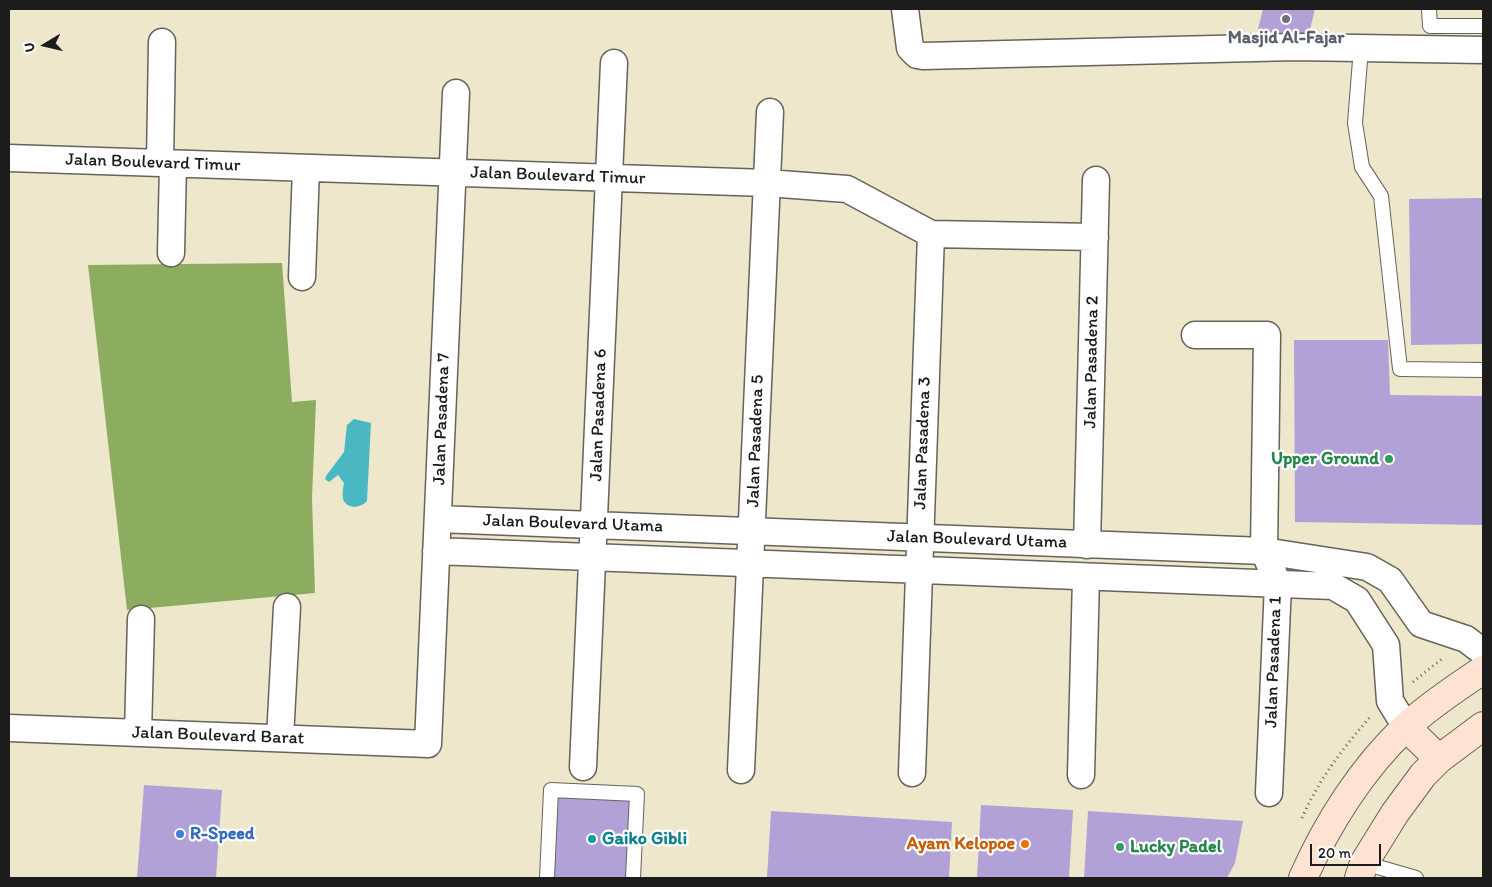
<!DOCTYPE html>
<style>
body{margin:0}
#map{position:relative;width:1492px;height:887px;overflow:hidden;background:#eee7cc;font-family:Itim,sans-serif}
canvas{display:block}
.frame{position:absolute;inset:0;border:10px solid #1c1c1c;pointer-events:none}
.north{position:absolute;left:20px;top:20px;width:50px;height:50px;-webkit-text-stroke:4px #fff;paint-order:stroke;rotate:261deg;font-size:14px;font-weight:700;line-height:20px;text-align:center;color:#1c1c1c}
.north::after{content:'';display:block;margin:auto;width:18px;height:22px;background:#1c1c1c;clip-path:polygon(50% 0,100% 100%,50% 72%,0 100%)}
.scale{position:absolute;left:1310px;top:844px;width:71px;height:22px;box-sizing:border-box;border:2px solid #1c1c1c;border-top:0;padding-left:6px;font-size:15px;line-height:18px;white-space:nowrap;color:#1c1c1c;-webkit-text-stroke:4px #fff;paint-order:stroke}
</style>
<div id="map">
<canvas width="1492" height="887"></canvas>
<div class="frame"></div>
<div class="north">U</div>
<div class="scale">20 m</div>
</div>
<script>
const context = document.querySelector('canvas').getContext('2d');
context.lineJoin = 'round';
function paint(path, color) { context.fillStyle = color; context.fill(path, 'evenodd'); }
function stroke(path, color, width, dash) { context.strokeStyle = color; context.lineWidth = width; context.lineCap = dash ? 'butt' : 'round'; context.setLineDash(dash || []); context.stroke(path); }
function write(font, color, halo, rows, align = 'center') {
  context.font = font + ' Itim,sans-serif'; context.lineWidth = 4.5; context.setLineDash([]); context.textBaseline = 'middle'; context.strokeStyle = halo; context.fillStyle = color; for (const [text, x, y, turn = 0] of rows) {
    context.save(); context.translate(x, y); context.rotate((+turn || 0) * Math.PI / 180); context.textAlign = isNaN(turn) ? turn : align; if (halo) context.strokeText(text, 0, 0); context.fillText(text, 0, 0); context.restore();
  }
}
const forest = new Path2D(`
 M282,263L292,402L316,400L312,498L315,593L127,610L88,265Z`);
const water = new Path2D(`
 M354,419L371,423L367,501C361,508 347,510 343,499C342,494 343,488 344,483L338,475L329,482L325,479L326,476L344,452L347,425Z`);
const building = new Path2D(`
 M1263,9H1315L1307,42L1258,29Z
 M1483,198V344L1411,345L1409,199Z
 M1294,340H1388L1390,395L1483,396V525L1295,522Z
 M144,785L222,790L216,878H137Z
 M556,795L631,799L627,878H552Z
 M981,805L1073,810L1069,878H977Z
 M771,811L952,822L949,878H767Z
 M1088,811L1243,821L1235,863L1227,878H1084Z`);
const path = new Path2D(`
 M1413,682L1443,658
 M1302,818C1319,779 1343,748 1371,716`);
const lane = new Path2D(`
 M1429,9L1430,26H1483
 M1361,48L1355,123L1362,167L1381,196L1400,369L1483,370
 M1364,863L1416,878
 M547,878L551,790L637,794L633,878`);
const street = new Path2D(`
 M905,9L910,48L917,55L923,56L1296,47L1483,50
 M9,158L767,183L847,189L931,234L1095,237
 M160,163L162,42
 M171,253L173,164
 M302,277L306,168
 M1195,335H1267L1264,551L1278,584L1269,793
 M438,519L1264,551L1367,567L1390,580L1421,624L1466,639L1483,652
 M1087,545L1096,180
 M436,551L1333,586L1357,600L1386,645L1390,701L1406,727
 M9,728L428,744L456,93
 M138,733L141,619
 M280,738L287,607
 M583,767L614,63
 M741,770L770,112
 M912,773L931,234
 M1081,775L1086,577`);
const secondary = new Path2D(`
 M1406,727L1439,759
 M1303,878C1327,824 1362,768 1406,727C1429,706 1457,687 1483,670
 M1359,878L1364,863L1395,813L1423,775L1439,759L1483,726`);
const markers = [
 [1286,19,5,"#6b7280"],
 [1389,459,5,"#2e9e5b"],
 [180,834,5,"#3f7fe0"],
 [592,839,5,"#0f9aa8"],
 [1025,844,5,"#e8710a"],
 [1120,847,5,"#2e9e5b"]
];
const worshipNames = [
 ["Masjid Al-Fajar",1286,38]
];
const streetNames = [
 ["Jalan Boulevard Timur",153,163,2],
 ["Jalan Boulevard Timur",558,176,2],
 ["Jalan Pasadena 2",1092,362,-89],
 ["Jalan Pasadena 6",599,415,-88],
 ["Jalan Pasadena 7",442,419,-88],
 ["Jalan Pasadena 5",756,441,-88],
 ["Jalan Pasadena 3",923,443,-88],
 ["Jalan Boulevard Utama",573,524,2],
 ["Jalan Boulevard Utama",977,540,2],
 ["Jalan Pasadena 1",1274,662,-88],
 ["Jalan Boulevard Barat",218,736,2]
];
const leisureNames = [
 ["Upper Ground",1379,459],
 ["Lucky Padel",1130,847,"left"]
];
const shopNames = [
 ["R-Speed",190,834]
];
const cultureNames = [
 ["Gaiko Gibli",602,839]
];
const foodNames = [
 ["Ayam Kelopoe",1015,844]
];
paint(forest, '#8cac60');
paint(water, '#4ab8c3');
paint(building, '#b2a1d7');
stroke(lane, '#66635a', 16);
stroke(street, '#66635a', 29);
stroke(secondary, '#66635a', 30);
stroke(path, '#66635a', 3, [1, 4]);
stroke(lane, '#fff', 14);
stroke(street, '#fff', 26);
stroke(secondary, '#fee3d2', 28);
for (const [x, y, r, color] of markers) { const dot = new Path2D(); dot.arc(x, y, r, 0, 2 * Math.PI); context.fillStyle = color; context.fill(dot); stroke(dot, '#fff', 2); }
write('bold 18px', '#5b616d', '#fff', worshipNames);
write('18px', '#1c1c1c', '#fff', streetNames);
write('bold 18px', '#27864d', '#fff', leisureNames, 'right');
write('bold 18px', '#366cbe', '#fff', shopNames, 'left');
write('bold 18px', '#0d838f', '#fff', cultureNames, 'left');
write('bold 18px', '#c56008', '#fff', foodNames, 'right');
</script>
